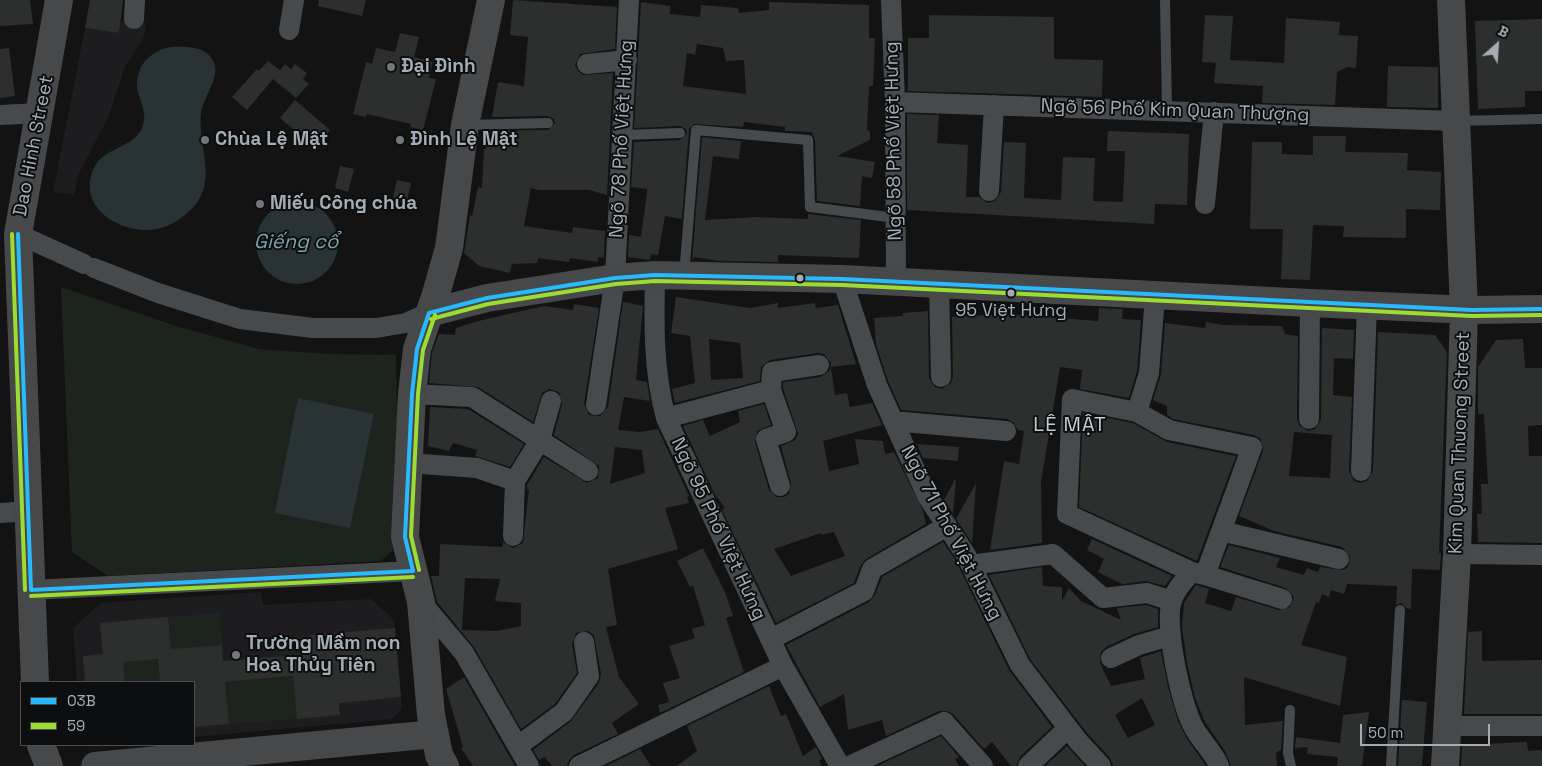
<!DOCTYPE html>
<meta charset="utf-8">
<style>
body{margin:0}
#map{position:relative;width:1542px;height:766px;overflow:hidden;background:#131313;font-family:"Space Grotesk",sans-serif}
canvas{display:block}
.legend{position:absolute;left:20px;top:681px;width:175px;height:65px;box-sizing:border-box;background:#0d0e0f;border:1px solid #494e51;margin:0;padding:6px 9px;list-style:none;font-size:15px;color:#a4adb5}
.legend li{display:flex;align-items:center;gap:10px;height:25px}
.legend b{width:25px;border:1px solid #494e51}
.north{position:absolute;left:1472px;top:20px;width:50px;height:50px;-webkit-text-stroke:4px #0d0e0f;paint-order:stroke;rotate:26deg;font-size:14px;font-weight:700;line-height:20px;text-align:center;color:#a4adb5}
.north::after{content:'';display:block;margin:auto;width:18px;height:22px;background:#a4adb5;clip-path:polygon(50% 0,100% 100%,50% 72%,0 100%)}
.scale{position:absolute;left:1360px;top:724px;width:130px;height:22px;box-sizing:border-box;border:2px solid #a4adb5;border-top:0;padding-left:6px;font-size:15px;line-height:18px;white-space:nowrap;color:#a4adb5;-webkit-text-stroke:4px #0d0e0f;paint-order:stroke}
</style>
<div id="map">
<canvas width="1542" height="766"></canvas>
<ul class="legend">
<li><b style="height:6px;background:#27baff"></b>03B</li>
<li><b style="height:6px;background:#9cdd31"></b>59</li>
</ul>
<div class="north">B</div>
<div class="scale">50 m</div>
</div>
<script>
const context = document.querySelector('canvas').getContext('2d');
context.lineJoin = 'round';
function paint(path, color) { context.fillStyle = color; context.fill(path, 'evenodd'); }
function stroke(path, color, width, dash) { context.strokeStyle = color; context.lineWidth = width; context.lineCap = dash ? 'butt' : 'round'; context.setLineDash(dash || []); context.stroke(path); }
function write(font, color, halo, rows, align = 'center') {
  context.font = font + ' "Space Grotesk",sans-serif'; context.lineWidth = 4; context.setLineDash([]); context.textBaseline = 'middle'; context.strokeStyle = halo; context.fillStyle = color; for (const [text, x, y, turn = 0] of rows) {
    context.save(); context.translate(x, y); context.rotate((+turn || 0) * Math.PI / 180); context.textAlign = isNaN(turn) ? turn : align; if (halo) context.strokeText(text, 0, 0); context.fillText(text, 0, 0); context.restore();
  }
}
const built = new Path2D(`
 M121,21L146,23L144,37L125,67L108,118L78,175L74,195L53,192L85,28L119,33Z
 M261,592L263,605L371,599L394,620L402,709L392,719L194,737V682H77L73,628L101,603Z`);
const green = new Path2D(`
 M61,287L176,326L259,349L327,354L396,355L399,544L381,561L108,576L72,552Z
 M219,613L222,645L184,648L171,653L168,617Z
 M309,635L311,654L280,656L278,637Z
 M158,659L160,682H125L123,662Z
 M294,676L297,719L229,724L225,682Z`);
const water = new Path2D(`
 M171,47C186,46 208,46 214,63C220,78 203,98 201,113C197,151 224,188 181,218C171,225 160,230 146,230C114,230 77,204 94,168C104,146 136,149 143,125C147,112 141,104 138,92C133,68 149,51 171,47Z
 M256 243a41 41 0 1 1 82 0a41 41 0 1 1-82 0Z
 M298,398L374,414L350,528L275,513Z`);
const building = new Path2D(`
 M0,0H30L33,24L0,26Z
 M90,0H123L119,33L85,28Z
 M319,0H366L362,16L318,6Z
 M513,0L617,7L615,49L580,54L575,65L578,71L583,75L613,73L607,195L589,190H539L531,188L524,226L572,233L573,227L605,231L604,258L598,257V262L570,258L569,262L538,258L537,263L512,264L510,273L479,266L464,253L470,215L472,216L478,187L482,188L484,149H486L489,131L548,130L555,123L554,119L548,116L492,117L498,82L524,86L528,37L510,35Z
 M641,2L670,6V14L700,17L701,5L738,8L739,13L769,10V2L869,5V38H875L873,86H869L867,130L870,131V140L837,156L875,162L872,178L862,176L860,206L817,201L815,140L812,132L785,131V127L744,122L743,127L694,124L689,129L682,219L665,216L658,255L651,254L650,260L628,257L629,235L641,237L647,193V189L631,187L634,142L680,140L687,133L686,129L680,126L634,128ZM697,44L723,48L726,61L744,60L746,94L683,86L687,53L695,55Z
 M929,15L1054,17V59L1103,60L1102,97L908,91V38H929Z
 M1205,15L1233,16L1230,60L1284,63L1286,18L1340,22L1339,35L1358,36L1356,68L1347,67L1337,72L1335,105L1262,103L1263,86L1214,83L1216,63L1202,62Z
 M1542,19V91H1525V107L1478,109L1475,21Z
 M400,33L419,37L414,57L433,62L429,78L436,79L423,130L410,127L411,124L367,114L366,117L353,114L366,62L372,64L376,48L395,52Z
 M9,48L15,96L0,98V49Z
 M268,61L280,70L285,64L291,69L295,64L307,73L303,79L309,84L296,98L273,79L247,110L232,97L257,69L259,71Z
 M1388,66L1438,67V108L1387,107Z
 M295,100L330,130L316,148L280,118Z
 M907,114L939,115L937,143L968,145L966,197H979L988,203L995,201L1001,192L1004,142L1026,143L1024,198L1061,200L1063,157L1095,158L1093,201L1123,202L1125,151H1107L1108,131L1189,134L1187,205L1155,204L1154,224L907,210Z
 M1313,136H1346L1345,152L1408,153L1407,170L1441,172L1440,210L1406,209V238L1343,237L1344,226L1313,225L1310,280L1281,279L1283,229H1250L1252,142H1282V154L1313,155Z
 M702,137L741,141L739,159L713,156L705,220L756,217L808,219V214L861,220L859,258L778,255V262L719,261L695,257L692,260Z
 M340,166L354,169L348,192L335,188Z
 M397,180L411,183L406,205L392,202Z
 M676,297L750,308L778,303V308L815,303L816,308L838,305L856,364L831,367L835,395L847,393L850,407L872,403L882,425L823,441L829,471L859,464L855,439L883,441L885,454L894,452L923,511L926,524L866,559L861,565L854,583L776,623L722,510L725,508L714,493L683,426L703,420L710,436L740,422L738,411L764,404L771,425L757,431L755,442L769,490L777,497H784L789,494L791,483L781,446L795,440L798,434L783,388V382L821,377L830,370L831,363L824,354L818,353L770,360L761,367L760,381L675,403L672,389L695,383L690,336L671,333ZM709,339L740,343L743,378L711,380ZM834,532L845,556L791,576L774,549L821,533V535Z
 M623,302L643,306L636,380L647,382L650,401L624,397L618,430L640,432L658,429L689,496L687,497L689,503L665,508L678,549L608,569L617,625L606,627L619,677L639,704L612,723L618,734L574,755L569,760L567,766H552L545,757L539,760L533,750L571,721L599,683L601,674L594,635L588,631L576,633L572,644L577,673L555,704L521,729L474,647L437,602L431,576H439L440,544L502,547L503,542L513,548L523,543L529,489H527V485L544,457L587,483L598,478L599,466L554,435L562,404L559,392L549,389L542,393L533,422L478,387L429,383L432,352L439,334L455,335L456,328L478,321L544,306L573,310L574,304L599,308L584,404L589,415L600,416L608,407ZM615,447L642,450L645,473L610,484ZM465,578L500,579L495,601L521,603V626L497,631L462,630Z
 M1099,308L1123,309L1122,319L1141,320L1137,371L1129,398L1080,389L1082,370L1060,367L1041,482L1042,543L990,550L1004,461L1019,464L1024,431L1018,430L1013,422L1007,419L901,410L888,381L876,344L874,318L903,316V313L928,311L929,378L935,387L942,389L951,383L953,377L952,317L1008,314L1098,321Z
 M1206,322L1223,325L1282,326L1285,334L1298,336L1297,419L1299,425L1308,431L1315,429L1321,420L1322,328L1354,330L1353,359L1334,358L1333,395L1352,397L1349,471L1354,481L1360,483L1367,481L1373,471L1378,332L1435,335L1447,352L1439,553H1441L1440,570L1412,569L1411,609L1406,608L1401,603L1396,605L1397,586L1347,584L1344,594L1331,590L1329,597L1322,594L1319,603L1316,602L1301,645L1347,657L1340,706L1244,677L1245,725L1283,721L1281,750L1276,753L1277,766H1231L1225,751L1205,722L1195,698L1187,663L1182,627L1184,603L1196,585L1209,589L1205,603L1231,611L1236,597L1278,610L1290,607L1294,597L1286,588L1220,567L1229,545L1280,558L1276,567L1304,575L1307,568L1318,572L1320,567L1343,570L1348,567L1350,556L1342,547L1274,531L1239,516L1263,451L1261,439L1254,435L1173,419L1167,415V406L1153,400L1161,374L1165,323L1205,328ZM1294,432L1332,435L1330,478L1289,476Z
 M1523,339L1525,368H1542V425L1528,426L1529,456H1542V543L1478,542L1477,514H1482L1481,484H1488L1484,414H1478V367L1496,340Z
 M430,407L468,409L524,444L510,467L475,456L477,450L453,443L449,451L428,446Z
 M1083,413L1133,423L1167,442L1236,456L1197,561L1079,507Z
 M917,444L959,447L958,461L923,458Z
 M956,478L953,514L944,500Z
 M976,483L972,543L956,519Z
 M1092,539L1172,576L1165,586L1146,581L1122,584L1098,572L1104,559L1087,550Z
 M943,542L956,561L1009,670L1052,727L1020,757L1016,766H1011L992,742L984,749L953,714L947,711H939L886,736L882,720L848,730L844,694L820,707L786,645L869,602L875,595L882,577Z
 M703,548L725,592L733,616L726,618L744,672L660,713L658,705L669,702L663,683L680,678L669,646L695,638L692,629L705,625L693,586L690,587L677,561Z
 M1042,567L1043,586L1062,587V601L1069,588L1081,601L1121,620L1117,608L1146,605L1158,609V627L1134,634L1106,647L1101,652L1100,663L1111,686L1145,679L1140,658L1161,651L1168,687L1178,721L1187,739L1206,766H1113L1110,758L1087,733L1030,659L989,575ZM1142,698L1155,725L1128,738L1115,715Z
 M168,617L171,649L222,645L223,661L311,654L309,635L395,628L401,697L339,703L340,715L297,719L293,676L225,682L229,724L194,727V682H160L158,659L123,662L125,682H85L83,656L103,654L100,623Z
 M1482,631V661L1542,660V714H1464L1468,632Z
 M464,677L515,766H473L461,748L463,747L446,689Z
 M769,686L781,716L786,714L803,756L816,747L822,759L819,761L822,766H677L697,751L687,726Z
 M1402,700L1427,702L1422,766H1398Z
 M1369,712L1362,766H1337L1338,757L1307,754L1308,747L1295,748L1296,737L1340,743L1343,715Z
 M941,736L959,757L955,759L959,766H877Z
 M1527,742L1528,751L1542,750V766H1461L1462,745Z
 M1067,746L1085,766H1045Z
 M640,749L651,766H606Z`);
const lane = new Path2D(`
 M1165,0L1167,111
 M1458,121L1542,119
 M466,125L548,123
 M624,135L680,133
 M684,275L696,130L808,140L810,207L896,218
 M1290,710L1288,753L1291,766
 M1391,766L1400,610`);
const street = new Path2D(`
 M891,0L895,102L896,282
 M134,19L135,0
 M289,30L294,0
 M587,64L627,60
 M895,102L1456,121
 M0,115L41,113
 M989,191L994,105
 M1205,204L1214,112
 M18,234L84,264
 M94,268L158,293L240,319L313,328H376L406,323L429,313
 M655,275C654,324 653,370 666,418L783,666L840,766
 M842,279L877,385L927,496L966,555L1020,665L1078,741L1101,766
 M939,284L941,377
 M412,394L472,397L588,471
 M1072,399L1137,412L1169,430L1252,447L1205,575L1192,572L1067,514Z
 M596,405L615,278L629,0
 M1137,412L1149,373L1155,296
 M666,418L771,390
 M1309,419L1310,303
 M893,421L1006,431
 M409,463L477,468L515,481L513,536
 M1361,471L1367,305
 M515,481L540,440L551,401
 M780,486L766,439L786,432L771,390L772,372L819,365
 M0,513L29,511
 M1221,531L1339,559
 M1457,554L1542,555
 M971,565L1053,554L1103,598L1147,593L1172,601
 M1192,572C1184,580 1176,589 1172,600C1164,625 1181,705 1194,728C1201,741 1215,754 1219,766
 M1205,575L1282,599
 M31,590L413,571
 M421,602L464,653L529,766
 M771,639L864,591L872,569L947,526
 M1111,658L1139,645L1170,636
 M1447,726H1542
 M518,746L564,712L589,676L584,642
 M579,766L783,666
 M849,766L944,722L983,766
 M1028,766L1068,728`);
const secondary = new Path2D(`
 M429,313L487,298L615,278L655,275L842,279L1310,303L1472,310L1542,309
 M35,682L18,234L59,0
 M41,745L49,766
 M95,766L435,734
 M445,766L439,755L431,715L421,602L405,537L412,394L417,349L436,294L449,248L465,125L491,0
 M1445,766L1457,554L1464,309L1451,0`);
const bus1 = new Path2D(`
 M18,234L31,590
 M429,313L487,298L615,278L655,275L842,279L1472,310L1542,309
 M413,571L405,537L412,394L417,349L429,313
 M31,590L413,571`);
const bus2 = new Path2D(`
 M12,234L25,590
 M431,319L488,304L616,284L655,281L842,285L1472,316L1542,315
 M419,570L411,536L418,394L423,350L435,315
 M31,596L413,577`);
const markers = [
 [391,67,5,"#71777c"],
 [205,140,5,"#71777c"],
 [400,140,5,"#71777c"],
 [260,204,5,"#71777c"],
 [800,278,4.5,"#a4adb5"],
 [1011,293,4.5,"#a4adb5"],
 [236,655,5,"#71777c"]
];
const busNames = [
 ["95 Việt Hưng",1011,311]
];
const poiNames = [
 ["Đại Đình",401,67],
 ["Chùa Lệ Mật",215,140],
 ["Đình Lệ Mật",410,140],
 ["Miếu Công chúa",270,204],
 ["Trường Mầm non",246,644],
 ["Hoa Thủy Tiên",246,666]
];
const streetNames = [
 ["Ngõ 56 Phố Kim Quan Thượng",1175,111,2],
 ["Ngõ 78 Phố Việt Hưng",622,139,-87],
 ["Ngõ 58 Phố Việt Hưng",894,141,-91],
 ["Dao Hinh Street",34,146,-79],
 ["Kim Quan Thuong Street",1460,443,-88],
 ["Ngõ 95 Phố Việt Hưng",718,529,65],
 ["Ngõ 71 Phố Việt Hưng",951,533,62]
];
const waterNames = [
 ["Giếng cổ",296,243]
];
const neighbourhoodNames = [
 ["LỆ MẬT",1070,426]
];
paint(built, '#1d1d1f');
paint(green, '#1d241d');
paint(water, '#293336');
paint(building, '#2d2e2e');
stroke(lane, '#474a4c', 10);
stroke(street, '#474a4c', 20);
stroke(secondary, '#46484a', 28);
stroke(bus1, '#27baff', 4);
stroke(bus2, '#9cdd31', 4);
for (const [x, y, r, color] of markers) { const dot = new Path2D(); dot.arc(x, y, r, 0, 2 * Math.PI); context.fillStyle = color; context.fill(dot); stroke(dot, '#0d0e0f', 2); }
write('18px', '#a4adb5', '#0d0e0f', busNames);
write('bold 19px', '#a4adb5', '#0d0e0f', poiNames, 'left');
write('19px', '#a4adb5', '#0d0e0f', streetNames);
write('italic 20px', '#7aa3b0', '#0d0e0f', waterNames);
context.letterSpacing = '1px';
write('20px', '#c5cbd1', '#0d0e0f', neighbourhoodNames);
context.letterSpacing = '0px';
</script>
